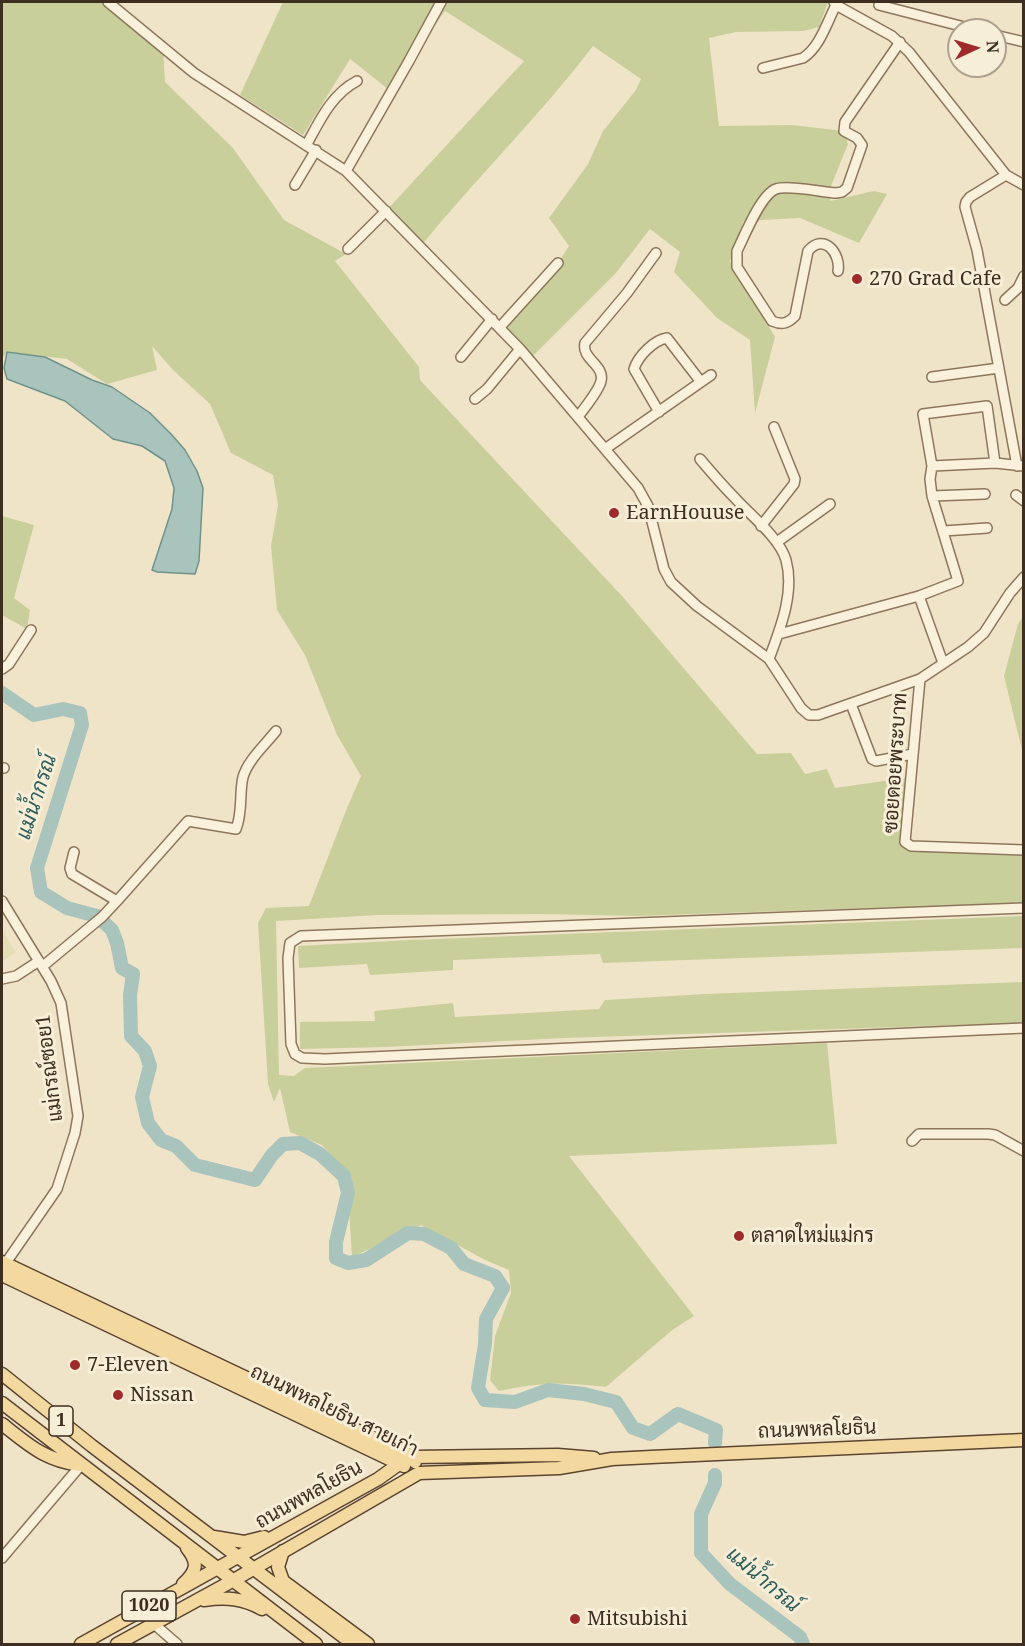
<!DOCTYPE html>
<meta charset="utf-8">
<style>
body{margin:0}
#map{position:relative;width:1025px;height:1646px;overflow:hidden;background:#f0e4c8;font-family:"Noto Serif",serif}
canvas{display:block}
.frame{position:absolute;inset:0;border:3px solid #3d2e20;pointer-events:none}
.north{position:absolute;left:947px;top:18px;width:60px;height:60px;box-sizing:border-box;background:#f7eed8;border:2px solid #ada18e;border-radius:50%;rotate:86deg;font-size:16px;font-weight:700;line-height:24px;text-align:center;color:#3d2e20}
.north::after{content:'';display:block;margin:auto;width:21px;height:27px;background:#9e2a2b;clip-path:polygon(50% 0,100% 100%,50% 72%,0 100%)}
</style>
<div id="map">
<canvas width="1025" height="1646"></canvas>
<div class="frame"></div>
<div class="north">N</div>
</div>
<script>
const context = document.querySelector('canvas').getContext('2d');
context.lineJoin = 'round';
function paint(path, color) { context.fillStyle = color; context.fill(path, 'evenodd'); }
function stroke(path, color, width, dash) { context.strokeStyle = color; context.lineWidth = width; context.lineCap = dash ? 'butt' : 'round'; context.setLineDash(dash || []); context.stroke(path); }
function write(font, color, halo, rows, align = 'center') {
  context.font = font + ' "Noto Serif",Sarabun,serif'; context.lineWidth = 6; context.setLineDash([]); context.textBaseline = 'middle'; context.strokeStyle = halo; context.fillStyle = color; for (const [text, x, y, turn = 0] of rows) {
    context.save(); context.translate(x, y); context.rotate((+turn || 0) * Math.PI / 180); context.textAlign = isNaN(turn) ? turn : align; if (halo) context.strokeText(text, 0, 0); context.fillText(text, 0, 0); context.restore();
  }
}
const farmland = new Path2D(`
 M2,929L16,952L2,962Z`);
const green = new Path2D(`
 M2,2H112L163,47L165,82L233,148L284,220L346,254L335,261L419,367L420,380L622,596L757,754L791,753L805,774L827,769L835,788L905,778L909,848L1023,850V908L903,912L900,907L637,916L541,914L378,915L276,921L279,1075L294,1076L305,1068L827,1043L837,1144L569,1156L694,1316L671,1331L606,1387C565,1382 540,1382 499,1391L490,1380L495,1336L511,1293L509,1270L485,1260L421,1225L352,1257L348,1193L351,1176L322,1145L290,1132L280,1088L274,1102L268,1084L258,923L266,908L309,906L347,808L361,776L337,735L305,655L277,610L271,546L278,505L273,475L231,453L210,404L173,370L152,346L157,370L107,384L67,359L7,352L2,359Z
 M283,2H828L819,27L803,31L736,32L709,38L719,126L792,125L844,131L848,144L831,186L830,201L874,191L887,194L859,243L800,218L744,221L730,261L775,337L755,413L750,340L717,318L674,272L680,252L650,229L616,273L531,358L502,324L558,263L569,246L549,218L588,164L603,131L636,90L641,79L593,46C539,117 476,178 420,247L386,211L524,61L445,11L388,89L350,59L303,135L240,95Z
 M2,516L34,525L14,598L30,610L27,629L2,615Z
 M1023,616V754L1004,676L1018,624Z
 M1024,916L1023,948L603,963L600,954L453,960V970L370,975L367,964L299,968L298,946L411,940Z
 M1023,982V1023L565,1038L386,1047L300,1049V1022L375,1021L374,1011L453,1003L455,1017L599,1009L605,1000L705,994Z`);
const water = new Path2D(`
 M7,352L45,357L92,380L112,387L150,413L172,435L185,450L197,471L203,488L199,561L195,574L157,572L152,570L172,509L174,488L165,461L142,446L113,439L65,401L7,379L4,368Z`);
const river = new Path2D(`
 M2,693L34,715L63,709L80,713L82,725L37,868L41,892L67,908L97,916L112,930L117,943L122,968L133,974L130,995L131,1036L145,1051L150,1066L142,1097L148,1123L161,1140L176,1146L195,1165L255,1180L272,1155L283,1144L300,1143L320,1154L344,1176L348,1193L336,1242V1258L348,1263L366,1260L408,1233L424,1234L451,1248L464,1264L495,1276L503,1288L486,1319L485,1344L478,1388L485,1400L515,1402L548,1390L584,1394L616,1402L633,1428L650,1434L678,1414L716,1430L715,1443
 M715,1475V1483L701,1514V1553L730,1584L800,1637L803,1644`);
const minor = new Path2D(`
 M108,2L194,73L346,171L520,349L638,488L648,506L664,569L671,582L697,606L769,659L801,708L809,715H818L920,679L968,647L984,633L1010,593L1024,577
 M834,2L836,5L892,36L909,52L1006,175L1024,185
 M880,2L879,5L976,30
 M995,35L1024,42
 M763,68L803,58C820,47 827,22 836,5
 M307,144C320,120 332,94 357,81
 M346,171L409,61L441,2
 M1006,175L970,197L966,202L965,207L977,250L1017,466
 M295,185L316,150
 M348,249L386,211
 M838,271C841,254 824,232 808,251L795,316C787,324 782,325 772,321L737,267V251C744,237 761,194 776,189C787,185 823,192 836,193L842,192L847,188L862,145L857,138L844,131L845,122L900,42
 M1005,300L1018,288L1024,276
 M500,327L558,263
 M461,357L492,319
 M932,377L999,368
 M475,399L487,389L520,349
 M659,412L634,369C638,356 654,340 667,338L701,382
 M578,417C584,408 599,391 601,381C605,365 581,359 585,343L627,293L656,253
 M605,449L711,375
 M700,459C711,472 722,485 734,497C749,514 780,538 786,560C795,593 780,629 769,659
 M932,466L995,463L1024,466
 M1016,495L1024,501
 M932,496L985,494
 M761,526L794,484L795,479L774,427
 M944,531L987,528
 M777,542L830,504
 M919,596L943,663
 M779,634L919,596L958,581L932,496L930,479L932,466L923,414L987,406L995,463
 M2,669L9,664L31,630
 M920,679L905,842L911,846L1024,850
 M851,704L872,759L876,761L913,754
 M2,768H4
 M2,901L51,981L61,1003L78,1116L75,1133L57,1189L3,1267
 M117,901L188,821L236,829C243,812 239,794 243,777C248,760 265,745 276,731
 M1024,908L301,936L290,943L288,958L291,1044L295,1054L302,1058L325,1059L1024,1028
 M43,966L102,917L117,901L72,874L70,868L74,852
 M2,979L16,976L39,961
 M912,1141L919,1134H988L995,1135L1024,1151
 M2,1558L81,1465
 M154,1624L177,1644`);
const major = new Path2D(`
 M2,1262L413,1457L415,1462
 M2,1275L404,1466
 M2,1374L92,1446L353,1644
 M2,1403L316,1644
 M2,1424C29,1445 44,1460 80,1465
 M214,1537L244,1542L264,1537
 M283,1551L278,1567L283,1581L368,1644
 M183,1584C197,1571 199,1563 187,1548
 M204,1600C226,1597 243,1598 262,1609
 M81,1644L378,1479L399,1464L413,1457L558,1455L594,1458
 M117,1644L234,1580L419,1473L559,1468L612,1459L651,1457L1024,1440`);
const markers = [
 [857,279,6,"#9e2a2b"],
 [614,513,6,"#9e2a2b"],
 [739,1236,6,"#9e2a2b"],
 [75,1365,6,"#9e2a2b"],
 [118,1395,6,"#9e2a2b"],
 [575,1619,6,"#9e2a2b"]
];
const shields = [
 [61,1421,24],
 [149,1606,54]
];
const shieldNames = [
 ["1",61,1421],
 ["1020",149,1606]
];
const poiNames = [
 ["270 Grad Cafe",869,279],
 ["EarnHouuse",626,513],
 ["ตลาดใหม่แม่กร",751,1236],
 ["7-Eleven",87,1365],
 ["Nissan",130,1395],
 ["Mitsubishi",587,1619]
];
const streetNames = [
 ["ซอยดอยพระบาท",896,763,-86],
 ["แม่กรณ์ซอย1",50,1068,-97],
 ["ถนนพหลโยธิน สายเก่า",334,1411,26],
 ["ถนนพหลโยธิน",817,1430,-2],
 ["ถนนพหลโยธิน",309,1495,-29]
];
const waterNames = [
 ["แม่น้ำกรณ์",37,797,-72],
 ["แม่น้ำกรณ์",763,1580,40]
];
paint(farmland, '#e6deb5');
paint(green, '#c9cf9b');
paint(water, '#a9c4bc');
stroke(water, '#6f938a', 1.5);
stroke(river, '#a9c4bc', 14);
stroke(minor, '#8d765c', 12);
stroke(major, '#5b4430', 15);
stroke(minor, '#faf1dc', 9);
stroke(major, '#f3d9a0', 12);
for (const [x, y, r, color] of markers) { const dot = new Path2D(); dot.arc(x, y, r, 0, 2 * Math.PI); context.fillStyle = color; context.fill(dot); stroke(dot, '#f7eed8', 2); }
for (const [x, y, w] of shields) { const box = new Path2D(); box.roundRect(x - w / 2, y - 15, w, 30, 4.5); context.fillStyle = '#f7eed8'; context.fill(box); stroke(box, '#3d2e20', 1.5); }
write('bold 18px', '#3d2e20', null, shieldNames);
write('20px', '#3d2e20', '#f7eed8', poiNames, 'left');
write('20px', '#3d2e20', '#f7eed8', streetNames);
write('italic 21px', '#2f5d5a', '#f7eed8', waterNames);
</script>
